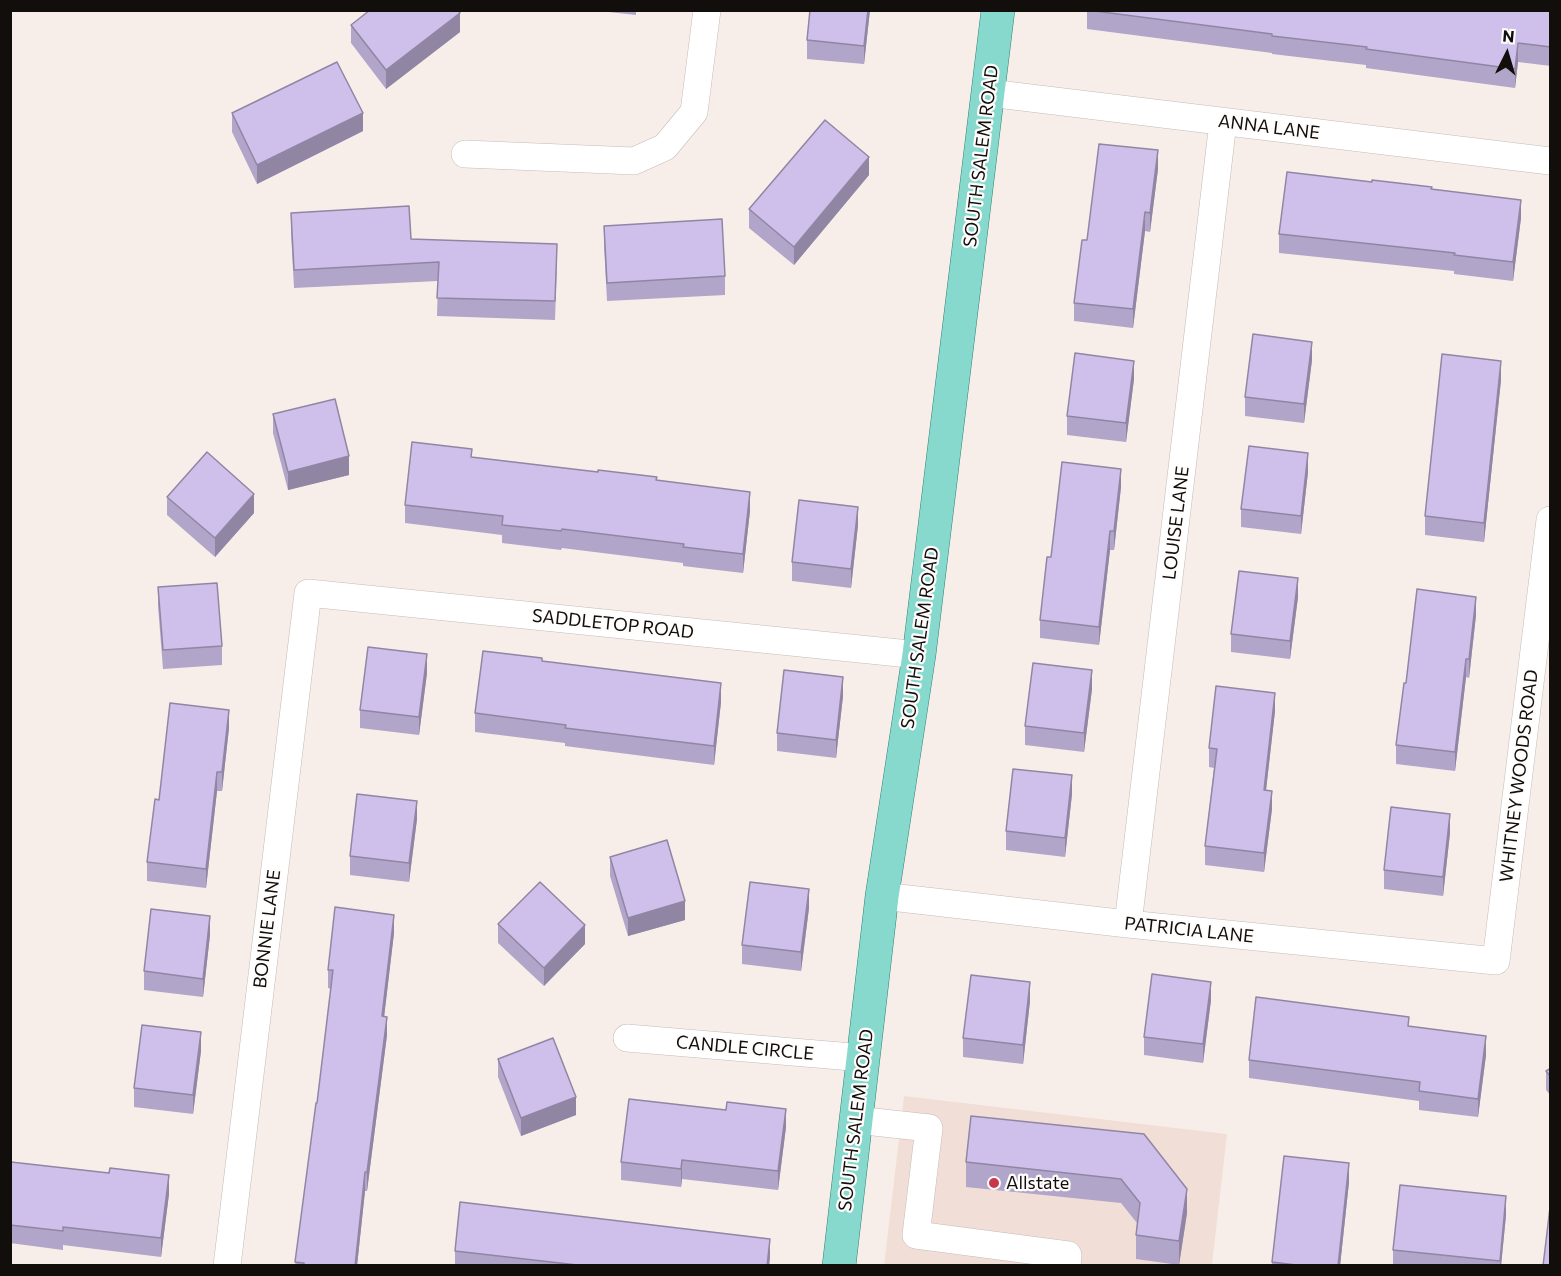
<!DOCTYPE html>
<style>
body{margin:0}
#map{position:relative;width:1561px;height:1276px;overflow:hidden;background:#f8eee9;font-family:Commissioner,sans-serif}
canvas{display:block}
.frame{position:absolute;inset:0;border:12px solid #110e0c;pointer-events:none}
.north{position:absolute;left:1477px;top:24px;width:60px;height:60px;-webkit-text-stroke:4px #fffdfc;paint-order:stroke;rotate:5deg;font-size:16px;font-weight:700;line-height:24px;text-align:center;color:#110e0c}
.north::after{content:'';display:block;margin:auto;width:21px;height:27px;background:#110e0c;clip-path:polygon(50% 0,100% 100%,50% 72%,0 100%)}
</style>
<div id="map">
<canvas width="1561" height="1276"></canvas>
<div class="frame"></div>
<div class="north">N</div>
</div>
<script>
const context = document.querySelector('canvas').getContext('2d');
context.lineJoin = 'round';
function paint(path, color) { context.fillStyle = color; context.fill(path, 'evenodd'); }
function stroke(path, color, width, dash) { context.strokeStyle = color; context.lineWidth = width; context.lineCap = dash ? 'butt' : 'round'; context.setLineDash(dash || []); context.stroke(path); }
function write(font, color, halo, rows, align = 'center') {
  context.font = font + ' Commissioner,sans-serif'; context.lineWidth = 4.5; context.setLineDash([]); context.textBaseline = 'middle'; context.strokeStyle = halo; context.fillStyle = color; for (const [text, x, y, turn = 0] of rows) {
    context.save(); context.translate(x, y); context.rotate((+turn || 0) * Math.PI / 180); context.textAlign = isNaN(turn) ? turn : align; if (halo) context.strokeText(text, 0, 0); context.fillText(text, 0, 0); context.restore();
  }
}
const built = new Path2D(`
 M904,1096L1227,1134L1212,1265L884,1266Z`);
const minor = new Path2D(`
 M989,93L1550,161
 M465,154L634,161L665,147L694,112L707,10
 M882,896L1128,924L1496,961L1550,520
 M1128,924L1223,122
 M627,1038L864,1058
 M856,1120L929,1128L916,1235L1068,1255L1067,1266
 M227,1266L308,593L919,655`);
const major = new Path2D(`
 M839,1266L882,896L919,655L998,10`);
const wall = new Path2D(`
 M590,10H636V15Z
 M810,10H870L864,64L807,59V40Z
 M1087,10H1551V66L1518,62L1515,88L1366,68V65L1272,54V53L1087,29Z
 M351,25L460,32L386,89L351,43Z
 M232,113L363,131L257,184L232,132Z
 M1158,169L1150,232L1145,231L1133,328L1074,321V303L1087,240Z
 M869,175L794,265L749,228V209Z
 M1432,189L1521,218L1513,281L1454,274V271L1279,253V234Z
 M291,213L411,239L557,262L555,320L437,316L438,281L294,288L291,232Z
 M604,226L725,276V295L607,301L604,245Z
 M1312,360L1304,423L1245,416V397Z
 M1134,379L1126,442L1067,435V416Z
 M1501,380L1484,542L1425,535V516Z
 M273,414L349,475L288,490L273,433Z
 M472,457L657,480L750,511L743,573L683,566V563L562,548L561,550L502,543V535L405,523V505Z
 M1308,472L1301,534L1241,527V509Z
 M1121,487L1114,550H1110L1099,645L1040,638V620L1051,557Z
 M167,497L254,513L215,557L167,515Z
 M858,525L851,588L792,581V562Z
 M158,587L222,646V665L163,669L158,606Z
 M1298,597L1290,659L1231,652V634Z
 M1476,615L1469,678L1466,677L1455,771L1396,764V745L1406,683Z
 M542,661L721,702L714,765L565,746V743L475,732V713Z
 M427,673L419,735L360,728V710Z
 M1092,689L1084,752L1025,745V726Z
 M843,696L836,758L777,751V733Z
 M1275,711L1266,790L1272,809L1264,872L1205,865V846L1214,768L1209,767V748Z
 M229,728L222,791H217L206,888L147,881V862L159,800Z
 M1072,794L1065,857L1006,850V831Z
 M417,819L409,882L350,875V856Z
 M1450,833L1443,896L1384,889V870Z
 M610,857L685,920L628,936L610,876Z
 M809,908L801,971L742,964V945Z
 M498,924L585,944L544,986L498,943Z
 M394,933L384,1016L387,1035L367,1191H365L357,1266H295L317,1103L331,989L328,988V970Z
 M210,935L203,997L144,990V971Z
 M1211,1000L1203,1063L1144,1055V1037Z
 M1030,1001L1023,1064L963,1057V1038Z
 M1409,1026L1486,1055L1478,1117L1419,1110V1101L1249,1078V1060Z
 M201,1051L193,1114L134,1107V1088Z
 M498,1059L576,1115L521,1136L498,1077Z
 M1551,1068V1096L1546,1090V1071Z
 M786,1127L778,1190L682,1179L681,1187L621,1180V1162Z
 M1144,1134L1187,1213L1179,1265L1136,1259V1235L1137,1223L1121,1203L966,1187V1162Z
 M10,1169L109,1173L169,1194L161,1257L63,1245V1250L10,1243Z
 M1349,1182L1340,1266H1272V1262Z
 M1506,1215L1501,1266H1393V1250Z
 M455,1251L770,1257L769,1266H455Z`);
const shadedWall = new Path2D(`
 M868,10H870L864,64V46Z
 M460,13V32L386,89V70Z
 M1518,43V62L1515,88V69Z
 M363,113V131L257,184V165Z
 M1158,150V169L1150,232V213Z
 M869,157V175L794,265V247Z
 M1521,200V218L1513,281V262Z
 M1145,212V231L1133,328V309Z
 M1312,342V360L1304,423V404Z
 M1134,361V379L1126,442V423Z
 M1501,361V380L1484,542V523Z
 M1308,453V472L1301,534V516Z
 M349,456V475L288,490V472Z
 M1121,469V487L1114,550V531Z
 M750,492V511L743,573V554Z
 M254,494V513L215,557V538Z
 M858,507V525L851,588V569Z
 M1110,531V550L1099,645V627Z
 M1298,578V597L1290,659V641Z
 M1476,597V615L1469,678V659Z
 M427,654V673L419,735V717Z
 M1466,659V677L1455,771V752Z
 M1092,670V689L1084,752V733Z
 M843,677V696L836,758V740Z
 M721,683V702L714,765V746Z
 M1275,693V711L1264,808V790Z
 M229,710V728L222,791V772Z
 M217,772V791L206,888V869Z
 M1072,775V794L1065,857V838Z
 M1272,791V809L1264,872V853Z
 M417,801V819L409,882V863Z
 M1450,814V833L1443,896V877Z
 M809,889V908L801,971V952Z
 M685,901V920L628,936V918Z
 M394,915V933L382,1035V1016Z
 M210,916V935L203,997V979Z
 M585,925V944L544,986V968Z
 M1030,982V1001L1023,1064V1045Z
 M1211,982V1000L1203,1063V1044Z
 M387,1017V1035L367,1191V1172Z
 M201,1032V1051L193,1114V1095Z
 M1486,1036V1055L1478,1117V1099Z
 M576,1097V1115L521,1136V1118Z
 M786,1109V1127L778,1190V1171Z
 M682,1160V1179L681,1187V1169Z
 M1349,1163V1182L1340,1266H1338Z
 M365,1172V1191L357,1266H355Z
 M169,1175V1194L161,1257V1238Z
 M1187,1189V1213L1179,1265V1241Z
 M1506,1196V1215L1501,1266H1500Z
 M770,1239V1257L769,1266H767Z`);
const building = new Path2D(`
 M370,10H458L460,13L386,70L351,25Z
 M810,10H868L864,46L807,40Z
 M1087,10H1551V47L1518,43L1515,69L1366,49L1367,47L1272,36V34Z
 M337,62L363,113L257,165L232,113Z
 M825,120L869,157L794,247L749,209Z
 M1099,144L1158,150L1150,213L1145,212L1133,309L1074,303L1082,240H1087Z
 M1287,172L1372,182V180L1432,187L1431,189L1521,200L1513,262L1454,255L1455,253L1279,234Z
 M409,206L411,239L557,244L555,301L437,298L439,262L294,270L291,213Z
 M722,219L725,276L607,283L604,226Z
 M1253,334L1312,342L1304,404L1245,397Z
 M1075,353L1134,361L1126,423L1067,416Z
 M1442,354L1501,361L1484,523L1425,516Z
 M335,399L349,456L288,472L273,414Z
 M412,442L472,449L471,457L598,472V470L657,477L656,480L750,492L743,554L683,547L684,544L562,529L561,531L502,525L503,516L405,505Z
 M1249,446L1308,453L1301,516L1241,509Z
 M207,452L254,494L215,538L167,497Z
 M1062,462L1121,469L1114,531H1110L1099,627L1040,620L1047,557H1051Z
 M799,500L858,507L851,569L792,562Z
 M1239,571L1298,578L1290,641L1231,634Z
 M217,583L222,646L163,650L158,587Z
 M1417,589L1476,597L1469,659H1466L1455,752L1396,745L1404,683H1406Z
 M368,647L427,654L419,717L360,710Z
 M483,651L542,658V661L721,683L714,746L565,728L566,725L475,713Z
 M1033,663L1092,670L1084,733L1025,726Z
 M784,670L843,677L836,740L777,733Z
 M1216,686L1275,693L1264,790L1272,791L1264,853L1205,846L1217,749L1209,748Z
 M170,703L229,710L222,772H217L206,869L147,862L155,799L159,800Z
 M1013,769L1072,775L1065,838L1006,831Z
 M357,794L417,801L409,863L350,856Z
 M1391,807L1450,814L1443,877L1384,870Z
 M667,840L685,901L628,918L610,857Z
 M540,882L585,925L544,968L498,924Z
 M750,882L809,889L801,952L742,945Z
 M335,907L394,915L382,1016L387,1017L367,1172H365L355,1266H304V1263L295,1262L316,1103H317L333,970H328Z
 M151,909L210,916L203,979L144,971Z
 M1152,974L1211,982L1203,1044L1144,1037Z
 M971,975L1030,982L1023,1045L963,1038Z
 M1256,997L1409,1017L1408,1026L1486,1036L1478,1099L1419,1091L1420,1082L1249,1060Z
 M142,1025L201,1032L193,1095L134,1088Z
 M553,1038L576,1097L521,1118L498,1059Z
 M1551,1068V1077L1546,1071Z
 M629,1099L726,1110L727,1102L786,1109L778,1171L682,1160L681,1169L621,1162Z
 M971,1116L1144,1134L1187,1189L1179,1241L1136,1235L1140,1203L1121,1179L966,1162Z
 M1284,1156L1349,1163L1338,1266H1304L1272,1262Z
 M11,1162L109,1173L110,1168L169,1175L161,1238L63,1227V1231L10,1225V1169Z
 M1400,1185L1506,1196L1500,1261L1393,1250Z
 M1551,1199V1266H1543Z
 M460,1202L770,1239L767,1266H586L455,1251Z`);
const markers = [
 [994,1183,6,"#c8384a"]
];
const streetNames = [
 ["ANNA LANE",1269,127,7],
 ["SOUTH SALEM ROAD",981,156,-83],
 ["LOUISE LANE",1176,523,-83],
 ["SADDLETOP ROAD",613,624,6],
 ["SOUTH SALEM ROAD",920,638,-82],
 ["WHITNEY WOODS ROAD",1519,776,-83],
 ["BONNIE LANE",267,929,-83],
 ["PATRICIA LANE",1189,930,6],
 ["CANDLE CIRCLE",745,1048,5],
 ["SOUTH SALEM ROAD",856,1120,-83]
];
const poiNames = [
 ["Allstate",1006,1183]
];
paint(built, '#f1dfd7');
stroke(minor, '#c5bbb7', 28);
stroke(major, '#2a8273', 34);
stroke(minor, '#fff', 27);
stroke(major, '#87d9cd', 33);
paint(wall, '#b1a5c9');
paint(shadedWall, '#9086a4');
paint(building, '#cec0ea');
stroke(building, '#9086a4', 1.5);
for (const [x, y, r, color] of markers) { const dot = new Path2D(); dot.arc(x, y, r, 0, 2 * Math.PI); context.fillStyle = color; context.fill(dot); stroke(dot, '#fffdfc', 2); }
write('18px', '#110e0c', '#fffdfc', streetNames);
write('18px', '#110e0c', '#fffdfc', poiNames, 'left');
</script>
